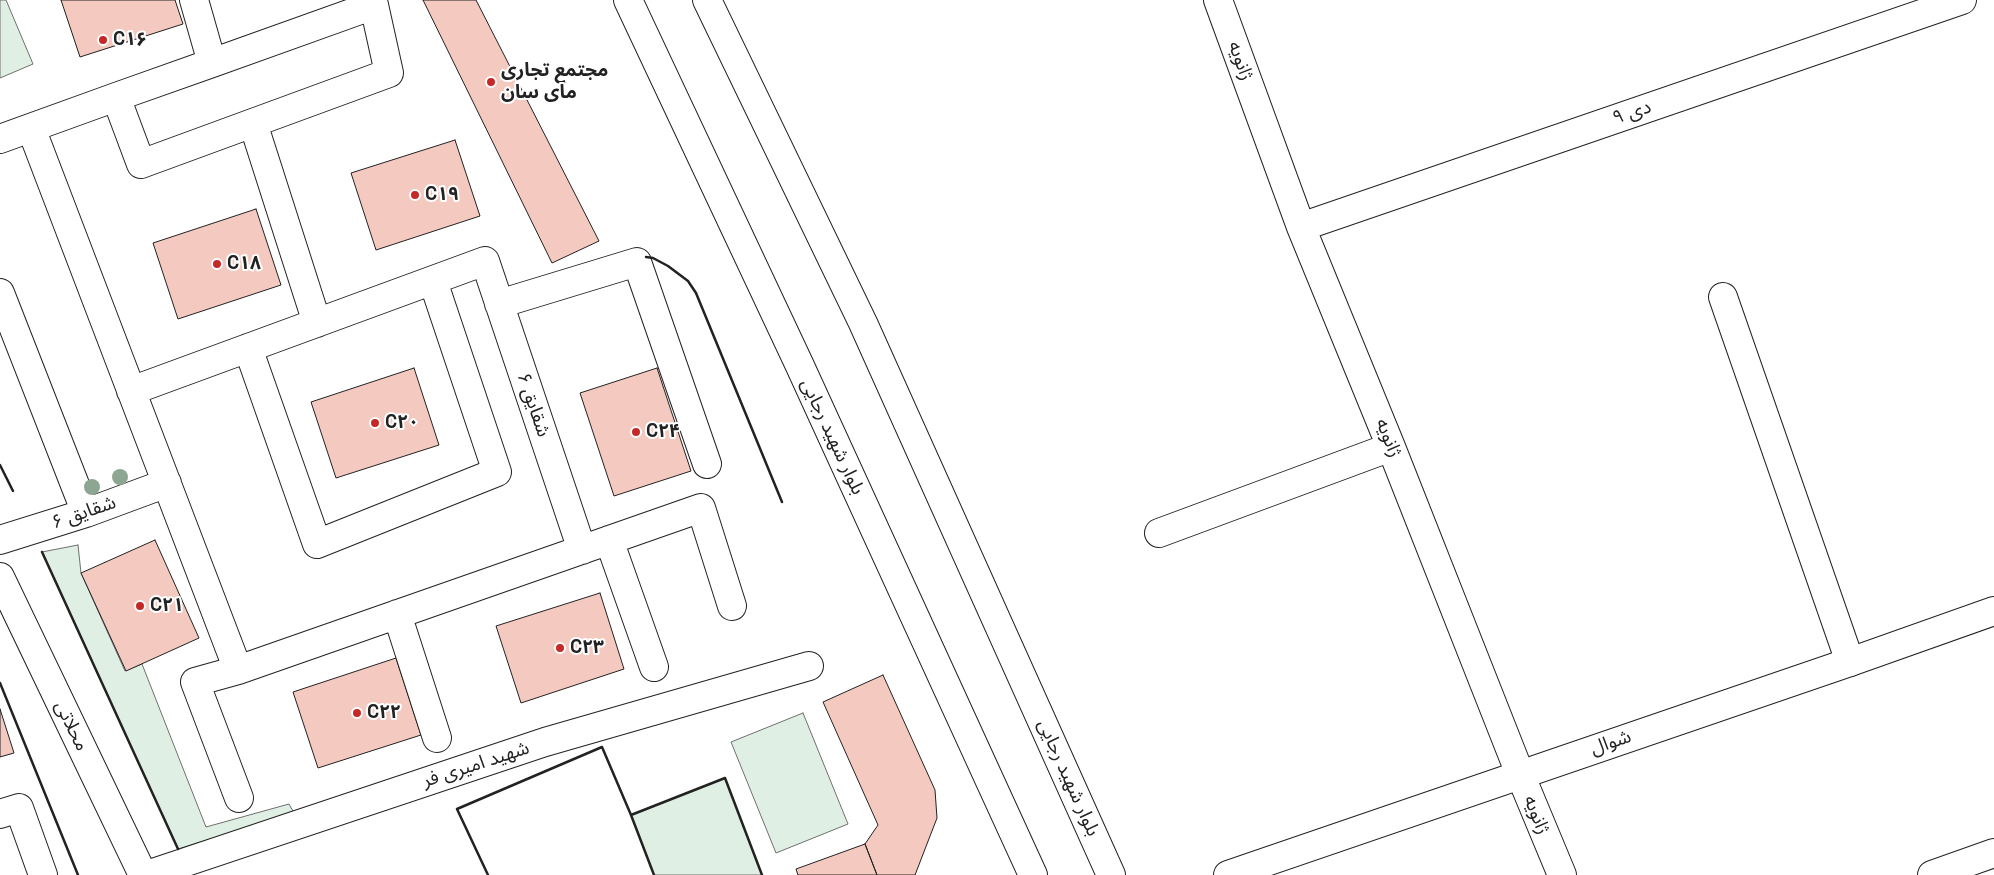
<!DOCTYPE html>
<meta charset="utf-8">
<style>
body{margin:0}
canvas{display:block;background:#fff}
</style>
<canvas width="1994" height="875"></canvas>
<script>
const ctx = document.querySelector('canvas').getContext('2d');
ctx.lineJoin = 'round';
function paint(path, color) { ctx.fillStyle = color; ctx.fill(path, 'evenodd'); }
const poly = rows => new Path2D(rows.map(r => 'M' + r).join(''));
function trace(path, color, width, dash) { ctx.strokeStyle = color; ctx.lineWidth = width; ctx.lineCap = dash ? 'butt' : 'round'; ctx.setLineDash(dash || []); ctx.stroke(path); }
function write(font, color, halo, rows, align = 'center') {
  ctx.font = font + ' "Space Grotesk","Noto Sans Arabic",sans-serif'; ctx.lineWidth = 4; ctx.setLineDash([]); ctx.textBaseline = 'middle'; ctx.strokeStyle = halo; ctx.fillStyle = color; for (const [text, x, y, turn = 0] of rows) {
    ctx.save(); ctx.translate(x, y); ctx.rotate((+turn || 0) * Math.PI / 180); ctx.textAlign = isNaN(turn) ? turn : align; if (halo) ctx.strokeText(text, 0, 0); ctx.fillText(text, 0, 0); ctx.restore();
  }
}
const green = poly([
 [0,0,6,0,33,64,0,78,0,0],
 [78,545,81,573,125,671,142,664,206,827,289,804,294,813,178,849,42,552,78,545],
 [803,713,848,824,776,853,731,742,803,713],
 [725,778,762,875,654,875,631,815,725,778]
]);
paint(green, '#e0efe3');
trace(green, '#6f6f6f', 1);
const building = poly([
 [61,0,175,0,183,24,80,57,61,0],
 [423,0,476,0,599,241,552,263,423,0],
 [455,140,480,216,376,250,351,173,455,140],
 [256,209,281,285,178,319,153,243,256,209],
 [414,368,439,445,336,478,311,402,414,368],
 [657,368,691,471,614,496,580,393,657,368],
 [155,540,199,638,126,671,81,573,155,540],
 [600,593,624,669,521,703,496,626,600,593],
 [396,658,421,735,318,768,293,692,396,658],
 [883,675,935,790,937,818,915,875,877,875,865,844,878,825,823,702,883,675],
 [0,709,14,753,0,757,0,709],
 [865,844,877,875,798,875,796,869,865,844]
]);
paint(building, '#f3c9c0');
trace(building, '#222', 1);
const street = poly([
 [194,0,212,63],
 [1218,0,1301,227,1391,447,1520,774,1562,875],
 [253,123,317,323],
 [31,128,238,670],
 [0,139,116,97,212,63,374,5,389,73,141,164,116,97],
 [1301,227,1962,0],
 [0,293,86,513],
 [1723,297,1850,662],
 [499,304,637,262,707,464],
 [248,348,317,544,497,472,433,281],
 [131,391,485,261,582,550],
 [1159,533,1391,447],
 [0,540,86,513,167,483],
 [609,540,654,667],
 [397,614,437,738],
 [239,798,195,682,238,670,701,508,732,606],
 [0,814,19,808,43,875],
 [147,875,545,742,809,666],
 [1932,875,1994,853]
]);
const secondary = poly([
 [628,0,800,366,1033,875],
 [707,0,863,323,1111,875],
 [0,577,143,875],
 [1228,875,1850,662,1994,611]
]);
trace(street, '#222', 30);
trace(secondary, '#222', 30);
trace(street, '#fff', 28);
trace(secondary, '#fff', 28);
trace(poly([
 [646,257,653,258,668,266,688,281,696,293,782,502],
 [0,465,13,491],
 [42,552,178,849],
 [0,683,78,875],
 [631,815,725,778,762,875],
 [488,875,457,809,602,747,631,815,654,875]
]), '#222', 2.5);
ctx.fillStyle = '#8da692';
for (const [x, y] of [
 [120,477],
 [92,487]
]) { ctx.beginPath(); ctx.arc(x, y, 8, 0, 2 * Math.PI); ctx.fill(); }
for (const [x, y, r, color] of [
 [103,40,5,"#c62828"],
 [491,82,5,"#c62828"],
 [415,195,5,"#c62828"],
 [217,264,5,"#c62828"],
 [375,423,5,"#c62828"],
 [636,432,5,"#c62828"],
 [140,606,5,"#c62828"],
 [560,648,5,"#c62828"],
 [357,713,5,"#c62828"]
]) { const dot = new Path2D(); dot.arc(x, y, r, 0, 2 * Math.PI); ctx.fillStyle = color; ctx.fill(dot); trace(dot, '#fff', 2); }
write('bold 19px', '#222', '#fff', [
 ["C۱۶",113,40],
 ["مجتمع تجاری",501,71],
 ["مای سان",501,93],
 ["C۱۹",425,195],
 ["C۱۸",227,264],
 ["C۲۰",385,423],
 ["C۲۴",646,432],
 ["C۲۱",150,606],
 ["C۲۳",570,648],
 ["C۲۲",367,713]
], 'left');
write('19px', '#222', '#fff', [
 ["ژانویه",1240,61,70],
 ["۹ دی",1632,113,-19],
 ["شقایق ۶",533,405,71],
 ["بلوار شهید رجایی",832,437,65],
 ["ژانویه",1388,438,68],
 ["شقایق ۶",84,513,-19],
 ["محلاتی",71,726,64],
 ["شوال",1611,743,-19],
 ["شهید امیری فر",476,765,-18],
 ["بلوار شهید رجایی",1068,778,66],
 ["ژانویه",1536,815,68]
]);
</script>
